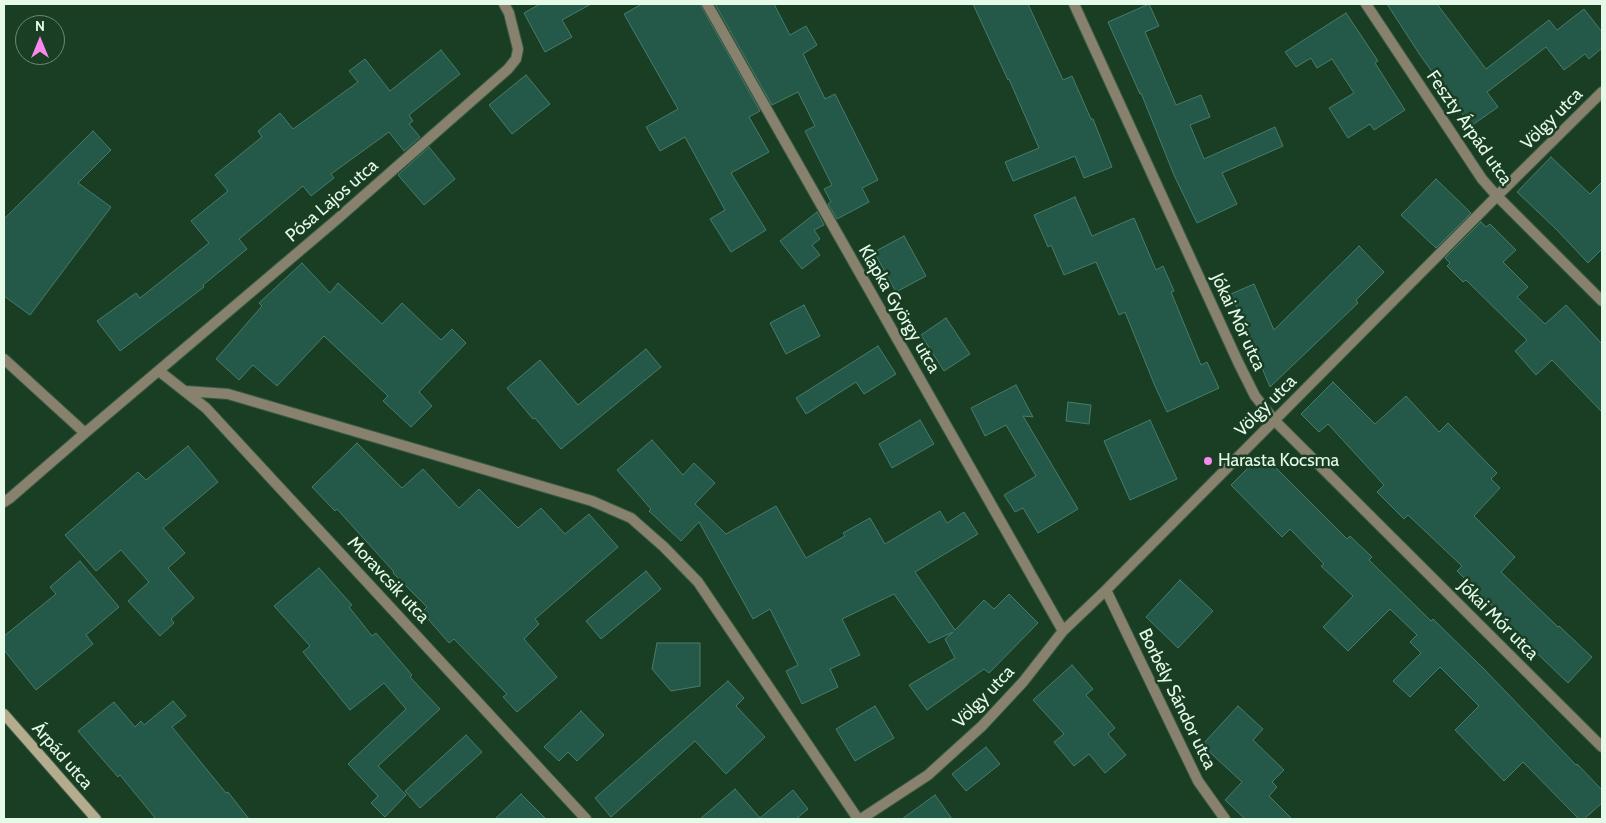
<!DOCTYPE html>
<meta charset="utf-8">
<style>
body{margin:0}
#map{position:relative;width:1606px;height:823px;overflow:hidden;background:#1a3e24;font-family:Cabin,sans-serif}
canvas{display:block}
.frame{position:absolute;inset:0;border:5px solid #e5fae9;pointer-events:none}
.north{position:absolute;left:15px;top:15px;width:50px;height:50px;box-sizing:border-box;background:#1a3e24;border:1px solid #6b8973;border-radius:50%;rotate:0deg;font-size:14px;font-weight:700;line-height:20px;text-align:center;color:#e5fae9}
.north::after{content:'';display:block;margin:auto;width:18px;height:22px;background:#f788ec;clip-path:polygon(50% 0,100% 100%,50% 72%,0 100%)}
</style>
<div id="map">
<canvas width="1606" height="823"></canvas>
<div class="frame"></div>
<div class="north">N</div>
</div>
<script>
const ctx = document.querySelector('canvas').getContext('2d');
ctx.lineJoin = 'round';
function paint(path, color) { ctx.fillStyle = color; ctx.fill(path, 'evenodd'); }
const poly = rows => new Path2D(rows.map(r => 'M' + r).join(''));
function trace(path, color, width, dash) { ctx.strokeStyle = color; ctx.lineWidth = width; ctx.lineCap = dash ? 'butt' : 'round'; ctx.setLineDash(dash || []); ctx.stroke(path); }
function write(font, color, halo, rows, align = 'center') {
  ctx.font = font + ' Cabin,sans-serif'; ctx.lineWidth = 5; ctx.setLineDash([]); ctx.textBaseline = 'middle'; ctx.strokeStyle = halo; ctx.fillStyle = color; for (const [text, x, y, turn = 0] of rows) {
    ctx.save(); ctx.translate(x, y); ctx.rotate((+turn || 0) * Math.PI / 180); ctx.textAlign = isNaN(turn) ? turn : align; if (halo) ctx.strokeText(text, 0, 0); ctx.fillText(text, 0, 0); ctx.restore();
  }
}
const building = poly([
 [540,4,591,4,562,20,572,37,545,52,524,13,540,4],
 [642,4,700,4,760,111,749,117,769,152,731,173,766,230,731,252,710,219,725,210,685,137,660,151,646,127,678,109,624,14,642,4],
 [715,4,774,4,790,35,806,26,817,45,803,54,825,99,835,94,878,180,862,188,869,202,837,219,828,204,831,202,824,189,832,185,805,131,815,126,798,92,772,105,715,4],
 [973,4,1028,4,1063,80,1072,76,1091,119,1093,119,1112,167,1084,178,1075,156,1013,181,1005,162,1039,148,1009,79,1008,80,973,4],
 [1149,4,1159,26,1145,32,1176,105,1201,95,1210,117,1190,125,1204,159,1275,127,1283,146,1222,173,1237,204,1197,223,1174,175,1141,93,1140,94,1108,22,1149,4],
 [1387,4,1437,4,1486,69,1549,20,1557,30,1584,9,1602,32,1602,48,1589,59,1585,54,1564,70,1546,47,1487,92,1498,107,1471,126,1420,55,1387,4],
 [1346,13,1378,61,1375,63,1405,110,1374,130,1370,124,1348,138,1329,108,1354,93,1332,59,1317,68,1311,58,1296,67,1285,52,1346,13],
 [441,50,460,74,409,115,413,121,409,124,420,137,404,151,389,132,331,174,334,178,311,196,303,186,239,239,247,249,203,285,204,287,120,351,97,321,136,293,140,298,209,243,191,221,228,191,215,175,262,137,258,131,280,113,293,129,358,82,349,71,365,59,390,91,441,50],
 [526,75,550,104,512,134,489,105,526,75],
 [93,131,111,150,78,183,111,207,30,315,4,296,4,219,93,131],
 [429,147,455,179,424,205,398,175,429,147],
 [1551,157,1590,194,1602,182,1602,249,1588,263,1556,229,1517,192,1551,157],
 [1436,179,1471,213,1436,248,1401,215,1436,179],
 [1075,197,1092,236,1134,218,1156,270,1163,266,1174,291,1171,292,1201,365,1207,362,1219,388,1167,412,1155,386,1125,312,1119,315,1096,262,1064,275,1051,245,1048,247,1034,215,1075,197],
 [817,212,824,225,814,230,820,239,812,245,820,255,802,269,780,241,817,212],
 [1481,222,1486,227,1490,224,1516,250,1503,262,1528,287,1517,297,1545,324,1566,305,1602,344,1602,412,1552,360,1536,375,1515,351,1527,340,1466,280,1463,282,1447,266,1450,263,1445,258,1481,222],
 [904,236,926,276,896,292,874,252,904,236],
 [1359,246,1384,272,1356,300,1358,303,1270,387,1231,294,1254,284,1274,330,1359,246],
 [302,263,330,293,338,283,382,324,402,303,441,340,452,329,466,343,419,392,432,406,411,427,383,401,388,396,324,336,277,386,253,365,239,380,216,359,262,306,259,303,302,263],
 [804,305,820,336,786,354,770,323,804,305],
 [946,318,970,354,944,371,921,335,946,318],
 [878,346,896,374,864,394,856,382,806,414,796,398,878,346],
 [646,349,661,367,561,449,535,418,533,419,507,388,540,360,578,405,646,349],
 [1333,382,1375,424,1406,396,1439,432,1448,423,1497,473,1491,479,1500,488,1474,516,1515,557,1501,572,1558,627,1559,626,1592,657,1568,683,1497,615,1499,613,1457,571,1462,566,1408,515,1404,519,1377,492,1384,485,1328,424,1319,432,1301,414,1333,382],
 [1016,385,1033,417,1023,416,1078,509,1038,533,1023,508,1015,512,1004,495,1036,476,1006,425,985,436,971,408,1016,385],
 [1068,402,1091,405,1089,424,1066,421,1068,402],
 [920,420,934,444,892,468,879,444,920,420],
 [1150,420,1177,479,1130,500,1104,441,1150,420],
 [652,440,683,475,694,463,715,483,695,504,726,534,776,506,806,558,845,536,843,533,870,518,885,544,940,511,947,523,964,512,978,534,915,572,955,630,984,600,994,609,1009,594,1038,623,989,673,984,669,927,710,909,685,955,658,945,639,953,632,929,643,894,594,842,619,860,655,830,669,838,687,802,704,786,671,798,665,770,609,753,619,699,522,681,541,649,511,651,509,617,470,652,440],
 [357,443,402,488,423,469,459,508,479,489,518,528,541,508,565,534,589,514,618,547,535,619,539,624,524,639,557,677,517,712,503,697,507,694,454,639,449,643,422,612,427,607,393,573,394,572,337,509,335,511,312,487,357,443],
 [188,446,218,482,163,528,185,553,168,568,194,598,171,619,174,623,160,636,128,601,149,582,121,550,96,571,65,535,138,472,146,480,188,446],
 [1262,454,1347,539,1350,536,1372,557,1369,560,1431,621,1433,619,1483,668,1576,765,1577,764,1602,790,1602,803,1584,819,1579,819,1523,762,1504,781,1455,730,1479,706,1440,667,1410,697,1393,681,1421,653,1410,642,1417,635,1390,609,1348,651,1323,627,1353,596,1321,566,1324,564,1290,529,1282,537,1231,485,1262,454],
 [80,561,119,607,86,635,93,644,36,690,4,650,4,636,56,594,50,587,80,561],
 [319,568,352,605,349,607,372,636,376,633,412,675,410,677,440,709,378,766,406,795,385,817,371,803,378,796,348,764,406,709,384,683,350,710,303,652,310,646,274,606,319,568],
 [646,571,661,589,601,639,586,621,646,571],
 [1180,580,1213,611,1178,648,1146,617,1180,580],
 [657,643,700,643,700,686,671,691,652,669,657,643],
 [1072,665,1093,689,1086,695,1115,728,1108,734,1126,755,1105,773,1089,754,1074,766,1054,742,1064,734,1033,700,1072,665],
 [728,681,744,698,736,706,765,737,726,774,695,741,611,817,595,798,728,681],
 [173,701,186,716,172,727,226,793,228,792,249,819,156,819,120,775,118,777,78,731,114,702,135,727,141,721,144,725,173,701],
 [875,706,894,738,855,761,836,729,875,706],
 [1238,706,1263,729,1253,740,1284,770,1272,782,1277,787,1269,796,1292,819,1245,819,1225,800,1242,782,1202,745,1238,706],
 [581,711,604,735,577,761,568,752,559,761,544,747,581,711],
 [466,735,482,752,420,808,405,791,466,735],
 [986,747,1000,764,966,791,952,774,986,747],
 [735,789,760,818,793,790,808,809,796,819,700,819,735,789],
 [521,794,546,819,495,819,521,794],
 [935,795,952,819,902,819,935,795]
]);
paint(building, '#245949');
trace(building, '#487c6b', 1);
const street = poly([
 [707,4,1063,631],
 [1074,4,1238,362,1255,396,1275,421,1602,747],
 [1366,4,1482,179,1497,196,1602,301],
 [4,359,85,433],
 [159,371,206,408,586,819],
 [186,391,228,394,592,501,631,518,664,547,698,582,858,819],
 [4,502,10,498,85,433,335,221,508,69,516,59,518,49,509,13,504,4],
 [1106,590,1198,781,1225,819],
 [861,819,928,775,982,726,1023,682,1063,631,1106,590,1497,196,1602,92]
]);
const secondary = poly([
 [4,714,96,819]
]);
trace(street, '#3a5c44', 12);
trace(secondary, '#3a5c44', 12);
trace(street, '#87816e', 10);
trace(secondary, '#b5ab8d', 10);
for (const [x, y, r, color] of [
 [1208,461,5,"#f788ec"]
]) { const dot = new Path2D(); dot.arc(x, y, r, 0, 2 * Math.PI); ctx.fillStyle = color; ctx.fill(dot); trace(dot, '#1a3e24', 2); }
write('18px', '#e5fae9', '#1a3e24', [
 ["Völgy utca",1552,119,-45],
 ["Feszty Árpád utca",1469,128,55],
 ["Pósa Lajos utca",332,201,-41],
 ["Klapka György utca",899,309,60],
 ["Jókai Mór utca",1238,322,65],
 ["Völgy utca",1266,406,-45],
 ["Moravcsik utca",388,580,47],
 ["Jókai Mór utca",1498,620,45],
 ["Völgy utca",984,697,-46],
 ["Borbély Sándor utca",1177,699,64],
 ["Árpád utca",62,756,49]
]);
write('18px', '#e5fae9', '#1a3e24', [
 ["Harasta Kocsma",1218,461]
], 'left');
</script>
